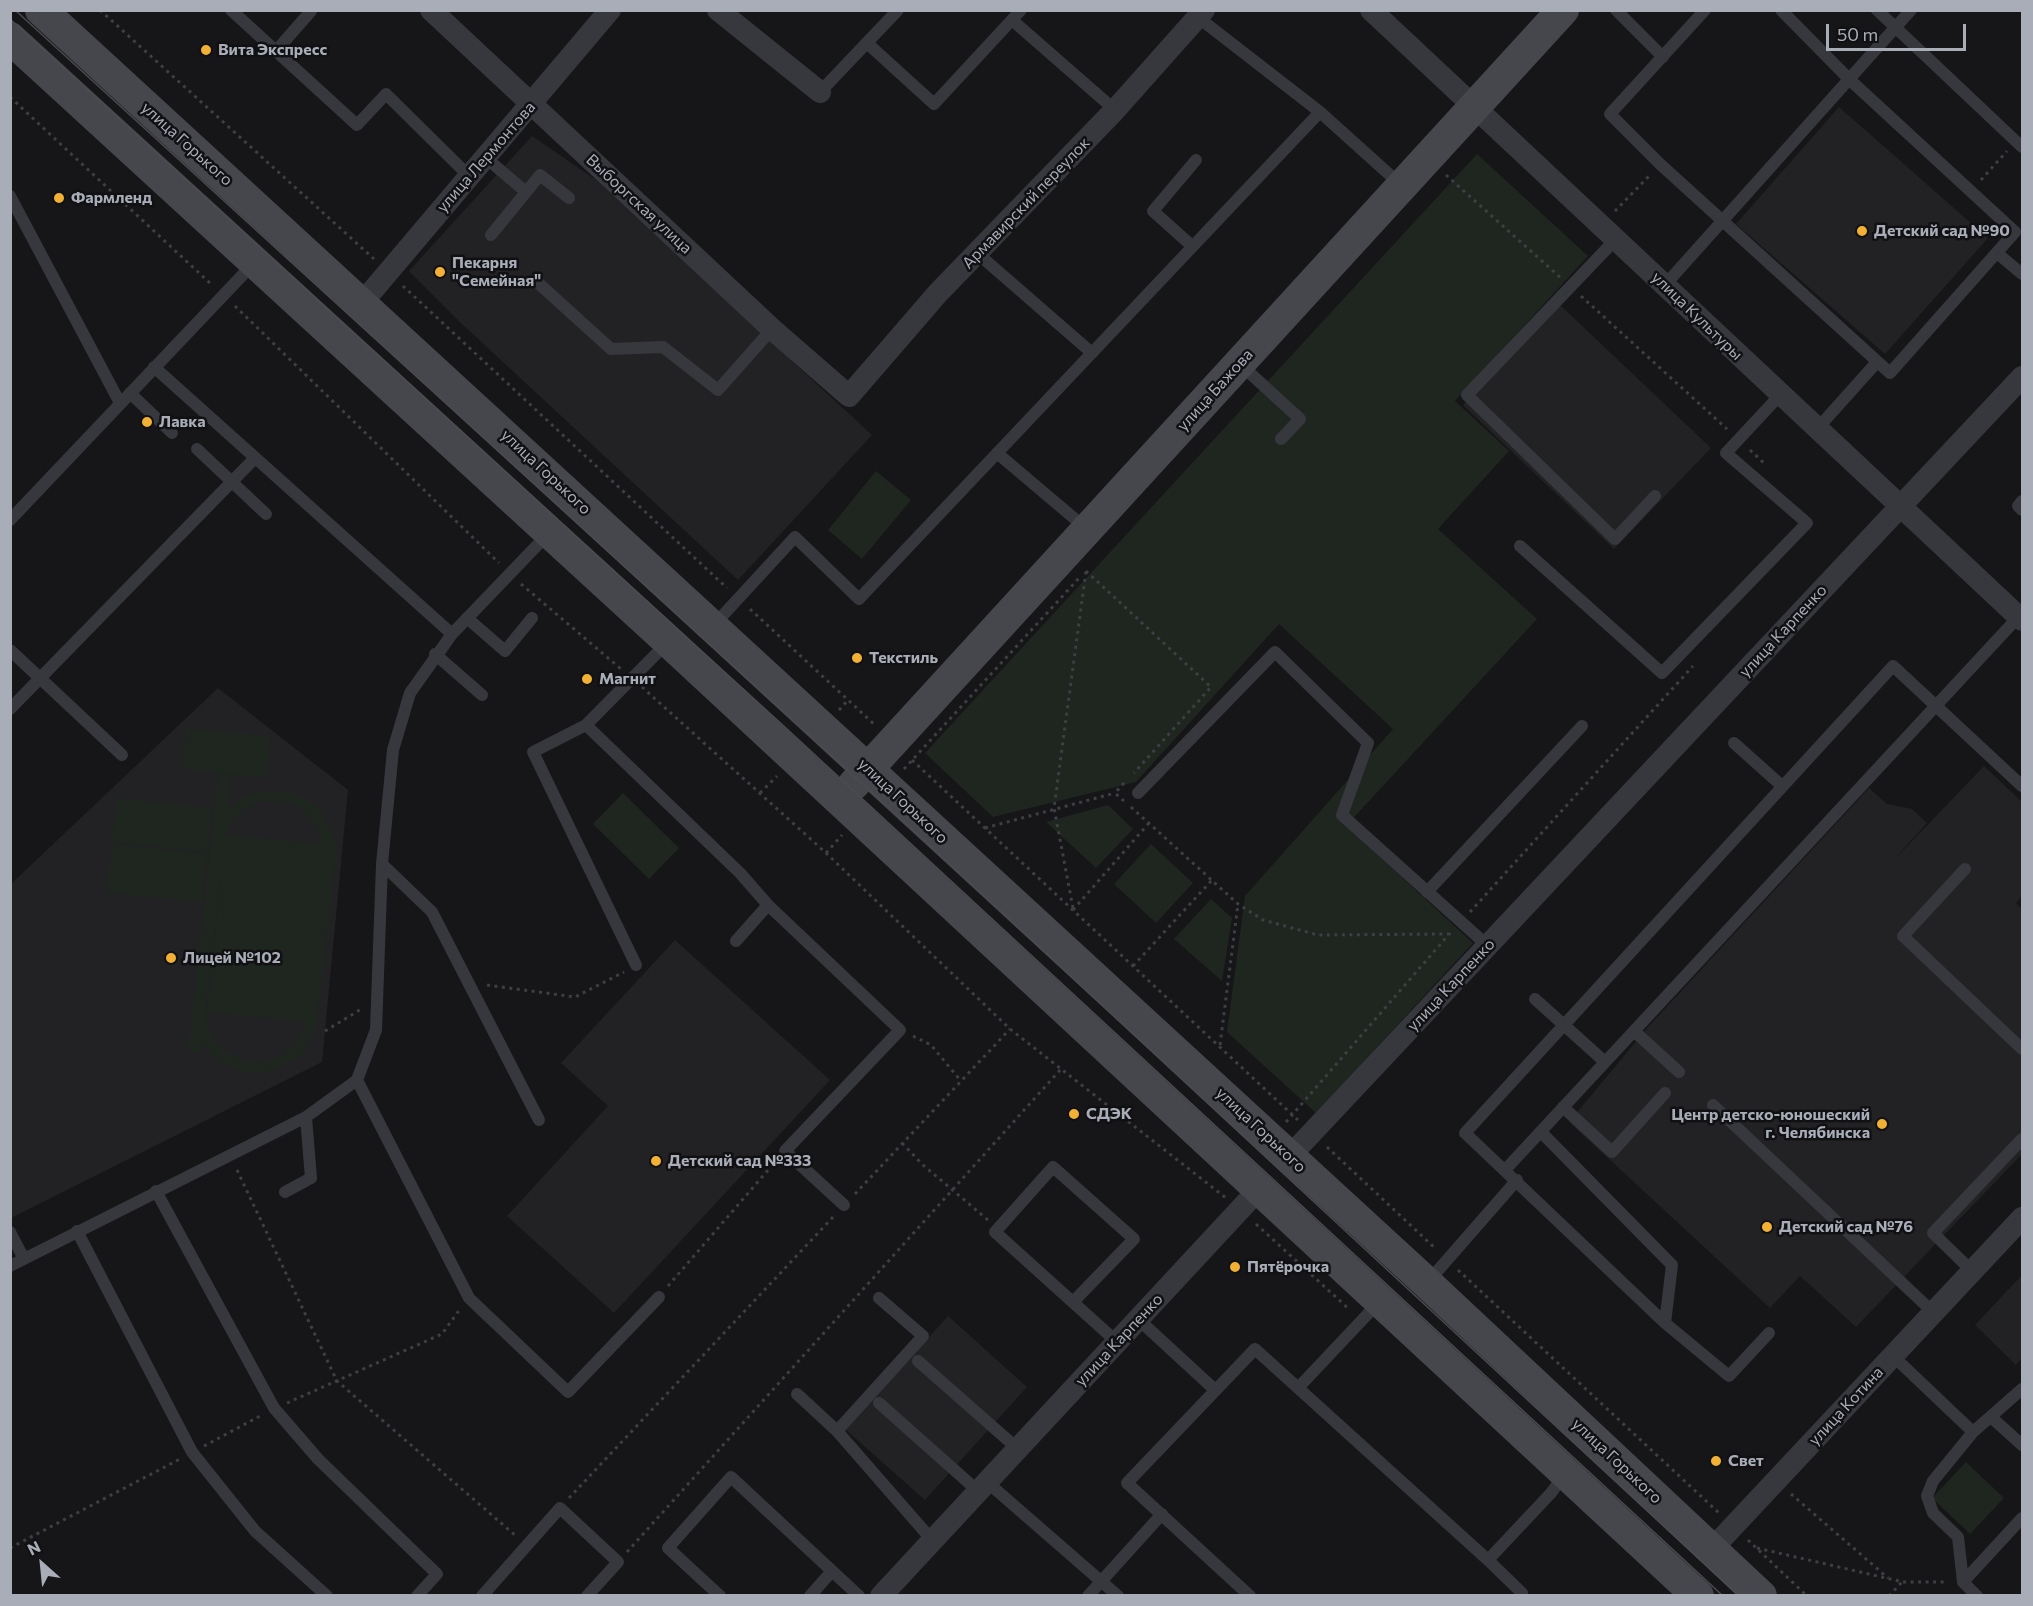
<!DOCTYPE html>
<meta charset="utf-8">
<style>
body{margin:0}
#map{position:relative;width:2033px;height:1606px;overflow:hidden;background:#161618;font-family:Commissioner,sans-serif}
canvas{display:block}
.frame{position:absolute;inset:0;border:12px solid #a8adb8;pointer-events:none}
.north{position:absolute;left:12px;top:1534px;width:60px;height:60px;-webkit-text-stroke:4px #111113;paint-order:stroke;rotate:333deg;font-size:16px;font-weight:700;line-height:24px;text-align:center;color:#a8adb8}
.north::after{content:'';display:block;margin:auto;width:21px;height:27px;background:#a8adb8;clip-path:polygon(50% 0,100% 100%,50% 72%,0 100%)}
.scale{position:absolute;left:1826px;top:24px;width:140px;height:27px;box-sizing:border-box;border:3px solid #a8adb8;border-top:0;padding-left:8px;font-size:18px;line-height:21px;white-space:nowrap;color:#a8adb8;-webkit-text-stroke:4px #111113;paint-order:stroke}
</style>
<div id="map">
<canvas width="2033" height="1606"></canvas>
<div class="frame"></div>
<div class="north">N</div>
<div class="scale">50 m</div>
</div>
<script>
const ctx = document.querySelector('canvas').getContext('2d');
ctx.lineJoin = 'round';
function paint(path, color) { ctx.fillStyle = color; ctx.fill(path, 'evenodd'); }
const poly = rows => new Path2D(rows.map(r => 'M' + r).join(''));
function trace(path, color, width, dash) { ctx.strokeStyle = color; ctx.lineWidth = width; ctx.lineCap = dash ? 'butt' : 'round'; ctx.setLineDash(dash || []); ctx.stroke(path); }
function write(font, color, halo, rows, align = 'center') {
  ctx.font = font + ' Commissioner,sans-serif'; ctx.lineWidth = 5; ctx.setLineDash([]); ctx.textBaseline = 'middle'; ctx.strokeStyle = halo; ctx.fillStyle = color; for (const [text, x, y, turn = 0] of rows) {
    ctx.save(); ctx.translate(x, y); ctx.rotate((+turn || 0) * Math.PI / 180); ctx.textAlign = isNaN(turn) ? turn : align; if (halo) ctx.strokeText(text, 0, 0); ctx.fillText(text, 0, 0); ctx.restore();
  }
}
paint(poly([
 [1839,107,1988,238,1885,354,1736,224],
 [532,136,596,180,872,435,738,580,462,324,409,271],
 [1559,304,1711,448,1614,549,1463,405],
 [218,688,348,790,322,1062,11,1218,11,884],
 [1984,766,2022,802,2022,896,2016,903,2022,909,2022,1154,1856,1327,1800,1276,1770,1308,1569,1122,1648,1027,1869,788,1887,804,1912,809,1927,823,1890,864],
 [675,940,830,1080,614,1313,507,1216,608,1106,561,1063],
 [2022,1275,2022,1358,2016,1365,1975,1325],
 [948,1316,1027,1387,925,1500,846,1430]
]), '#222225');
paint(poly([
 [1477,154,1588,256,1455,401,1509,451,1438,529,1537,619,1346,826,1473,943,1316,1113,1227,1032,1245,896,1393,729,1279,624,1136,782,993,817,925,753],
 [876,471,911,500,862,559,828,530],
 [186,728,271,736,267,778,182,769],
 [218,773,230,775,227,810,238,800,257,791,289,791,308,799,323,813,335,841,335,861,316,1029,300,1055,284,1066,265,1072,245,1072,226,1065,210,1052,202,1041,200,1053,188,1051],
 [277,801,294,805,308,815,318,828,322,844,226,834,232,821,245,809,260,802],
 [225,838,207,1012,305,1022,300,1036,290,1049,277,1058,261,1062,245,1061,224,1051,213,1039,207,1023,206,1006],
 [623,793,679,848,649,879,593,824],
 [117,798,212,808,207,852,112,842],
 [1108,805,1133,829,1096,868,1046,822],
 [112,844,207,854,202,902,107,893],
 [1151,844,1193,883,1156,923,1114,884],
 [1211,899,1232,918,1222,981,1174,939],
 [1966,1462,2004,1498,1970,1534,1932,1498]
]), '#1e261f');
trace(poly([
 [100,10,374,259],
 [10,97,212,285],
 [1446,175,1561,278],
 [1981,180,2007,151],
 [1615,211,1650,175],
 [403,286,727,588],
 [1581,296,1727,429],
 [235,306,499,563],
 [1750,450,1765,464],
 [1086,571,1211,687,1134,773],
 [521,584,621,669],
 [750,609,875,725],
 [642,687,826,853,1010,1029,1226,1198],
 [839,710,848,700],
 [912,760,1298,1120],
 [904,769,1080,577],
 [760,793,777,776],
 [1124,801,1115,793,1125,782],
 [1131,807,1238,904,1263,920,1318,935,1448,934],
 [985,828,1115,793],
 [826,853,842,835],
 [1073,908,1054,808,1086,571],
 [1073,910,1149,823],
 [1470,912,1693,666],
 [1133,966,1212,880],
 [487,985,575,997,624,972],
 [325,1031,363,1008],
 [913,1036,931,1045,961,1081],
 [1220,1045,1238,904],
 [1286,1122,1451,932],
 [902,1143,923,1165,988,1220],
 [1327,1147,1436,1249],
 [237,1170,337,1381,516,1536],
 [855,1194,1010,1029],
 [1256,1224,1350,1310],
 [1458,1270,1719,1513],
 [668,1286,775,1162],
 [287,1403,442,1334,460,1309],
 [204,1446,262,1415],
 [1791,1494,1888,1578],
 [569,1498,834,1216],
 [1748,1540,1807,1596],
 [10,1548,180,1459],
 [1757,1548,1903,1582,1948,1582],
 [627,1552,1061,1069],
 [1889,1596,1902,1582]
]), '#3d3f44', 3, [3, 4.5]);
trace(poly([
 [231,10,357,125,386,94,470,177],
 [1616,10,1663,57],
 [1705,10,1610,114,1660,164,1890,373,2015,232,1850,80,1781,10],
 [1877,10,2022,147],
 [1195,15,1320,112,1401,185],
 [1012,20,1115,110],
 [867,43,934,104,1021,10],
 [276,51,311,11],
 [820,92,898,10],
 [486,158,526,192],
 [10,196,120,403],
 [491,235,540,175,569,198],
 [1616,239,1467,395,1615,539,1655,496],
 [1192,246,1153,211,1196,160],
 [977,253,1092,353],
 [1997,253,2022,274],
 [537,282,611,349,663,347,718,390,772,329],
 [1665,285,1911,10],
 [1240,364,1300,419,1281,439],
 [154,367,452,634],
 [130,393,172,433],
 [1817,429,1877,362],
 [197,449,266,514],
 [997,453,1088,530],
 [2022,501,2018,506,2022,510],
 [10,520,254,263],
 [1520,546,1662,673,1807,523,1726,453,1780,395],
 [467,618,505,651,532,618],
 [713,626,795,537,859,599,1320,112],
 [10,650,122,755],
 [435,654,482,695],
 [10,709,254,459],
 [586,725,740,873,768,905,900,1030,785,1151,844,1205],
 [1734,743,1782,786],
 [1138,793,1275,652,1368,743,1342,815,1488,946],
 [382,864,432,912,539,1120],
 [1965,869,1903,936,2022,1049],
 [1427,892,1582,726],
 [736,941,768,905],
 [636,965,533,752,586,725,668,642],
 [1535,999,1605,1062],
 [1634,1031,1679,1072],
 [357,1080,469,1298,568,1392,659,1297],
 [1713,1105,1934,1313],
 [1563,1107,1612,1152,1665,1093],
 [1541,1132,1672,1265,1665,1323],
 [1505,1170,2022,613],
 [156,1191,274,1408,318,1459,437,1574,417,1596],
 [285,1192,311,1178,306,1117],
 [77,1231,192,1452,255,1531,327,1596],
 [10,1232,24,1259],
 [10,1266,306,1117,357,1080,376,1030,382,864,393,750,410,693,452,634,549,533],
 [1972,1271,1933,1233,2022,1139],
 [1427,1283,1517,1180],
 [1073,1302,1134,1239,1053,1167,995,1232,1117,1342],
 [1138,1319,1214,1389],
 [1769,1333,1729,1376,1665,1323,1465,1133,1893,666,2022,786],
 [1893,1356,1973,1432,1933,1481,1927,1496,1933,1513,1958,1537,1963,1582,1977,1596],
 [918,1361,1018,1449],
 [1298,1388,1380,1301],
 [797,1394,837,1431,932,1540],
 [879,1403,978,1491],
 [1991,1417,2022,1445],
 [837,1431,923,1336,879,1298],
 [1973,1432,2022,1389],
 [987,1482,1118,1596],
 [1488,1560,1551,1493,1565,1474],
 [1963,1582,2022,1518],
 [482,1596,560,1508,618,1562,587,1596],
 [720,1596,668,1548,731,1477,859,1596],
 [810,1596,832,1571],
 [1088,1596,1162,1514],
 [1250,1596,1127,1483,1255,1349,1488,1560,1522,1593,1520,1596]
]), '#37383d', 12);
trace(poly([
 [431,10,772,329,849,396,938,293,1115,110,1204,10],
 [718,10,820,92],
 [1371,10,2022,620],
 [362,303,610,10],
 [1289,1157,2022,377],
 [1711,1550,2022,1218],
 [881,1596,1260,1188]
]), '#37383d', 22);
trace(poly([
 [41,10,1427,1283,1761,1596],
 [10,38,669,642,1698,1596],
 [854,784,1563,10]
]), '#45474d', 32);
trace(poly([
 [15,10,912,829,1739,1596],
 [10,19,787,729,1723,1596]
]), '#4a4c52', 1.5);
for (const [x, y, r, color] of [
 [206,50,6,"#f2b134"],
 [59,198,6,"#f2b134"],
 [1862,231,6,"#f2b134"],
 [440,272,6,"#f2b134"],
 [147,422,6,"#f2b134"],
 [857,658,6,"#f2b134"],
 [587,679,6,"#f2b134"],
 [171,958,6,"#f2b134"],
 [1074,1114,6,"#f2b134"],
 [1882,1124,6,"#f2b134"],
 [656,1161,6,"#f2b134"],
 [1767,1227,6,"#f2b134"],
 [1235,1267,6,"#f2b134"],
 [1716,1461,6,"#f2b134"]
]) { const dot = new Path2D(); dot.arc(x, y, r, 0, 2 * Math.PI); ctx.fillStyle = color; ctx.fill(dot); trace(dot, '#111113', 2); }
write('bold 16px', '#a8adb8', '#111113', [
 ["Вита Экспресс",218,50],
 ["Фармленд",71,198],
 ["Детский сад №90",1874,231],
 ["Пекарня",452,263],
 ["\"Семейная\"",452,281],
 ["Лавка",159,422],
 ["Текстиль",869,658],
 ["Магнит",599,679],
 ["Лицей №102",183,958],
 ["СДЭК",1086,1114],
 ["Центр детско-юношеский",1870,1115,"right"],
 ["г. Челябинска",1870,1133,"right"],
 ["Детский сад №333",668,1161],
 ["Детский сад №76",1779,1227],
 ["Пятёрочка",1247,1267],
 ["Свет",1728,1461]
], 'left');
write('16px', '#a8adb8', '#111113', [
 ["улица Горького",187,144,42],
 ["улица Лермонтова",486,157,-49],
 ["Армавирский переулок",1026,203,-46],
 ["Выборгская улица",639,204,43],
 ["улица Культуры",1697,316,44],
 ["улица Бажова",1215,390,-48],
 ["улица Горького",546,472,43],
 ["улица Карпенко",1783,631,-47],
 ["улица Горького",903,801,43],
 ["улица Карпенко",1451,985,-47],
 ["улица Горького",1261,1130,43],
 ["улица Карпенко",1119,1340,-47],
 ["улица Котина",1846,1406,-47],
 ["улица Горького",1617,1461,43]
]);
</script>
